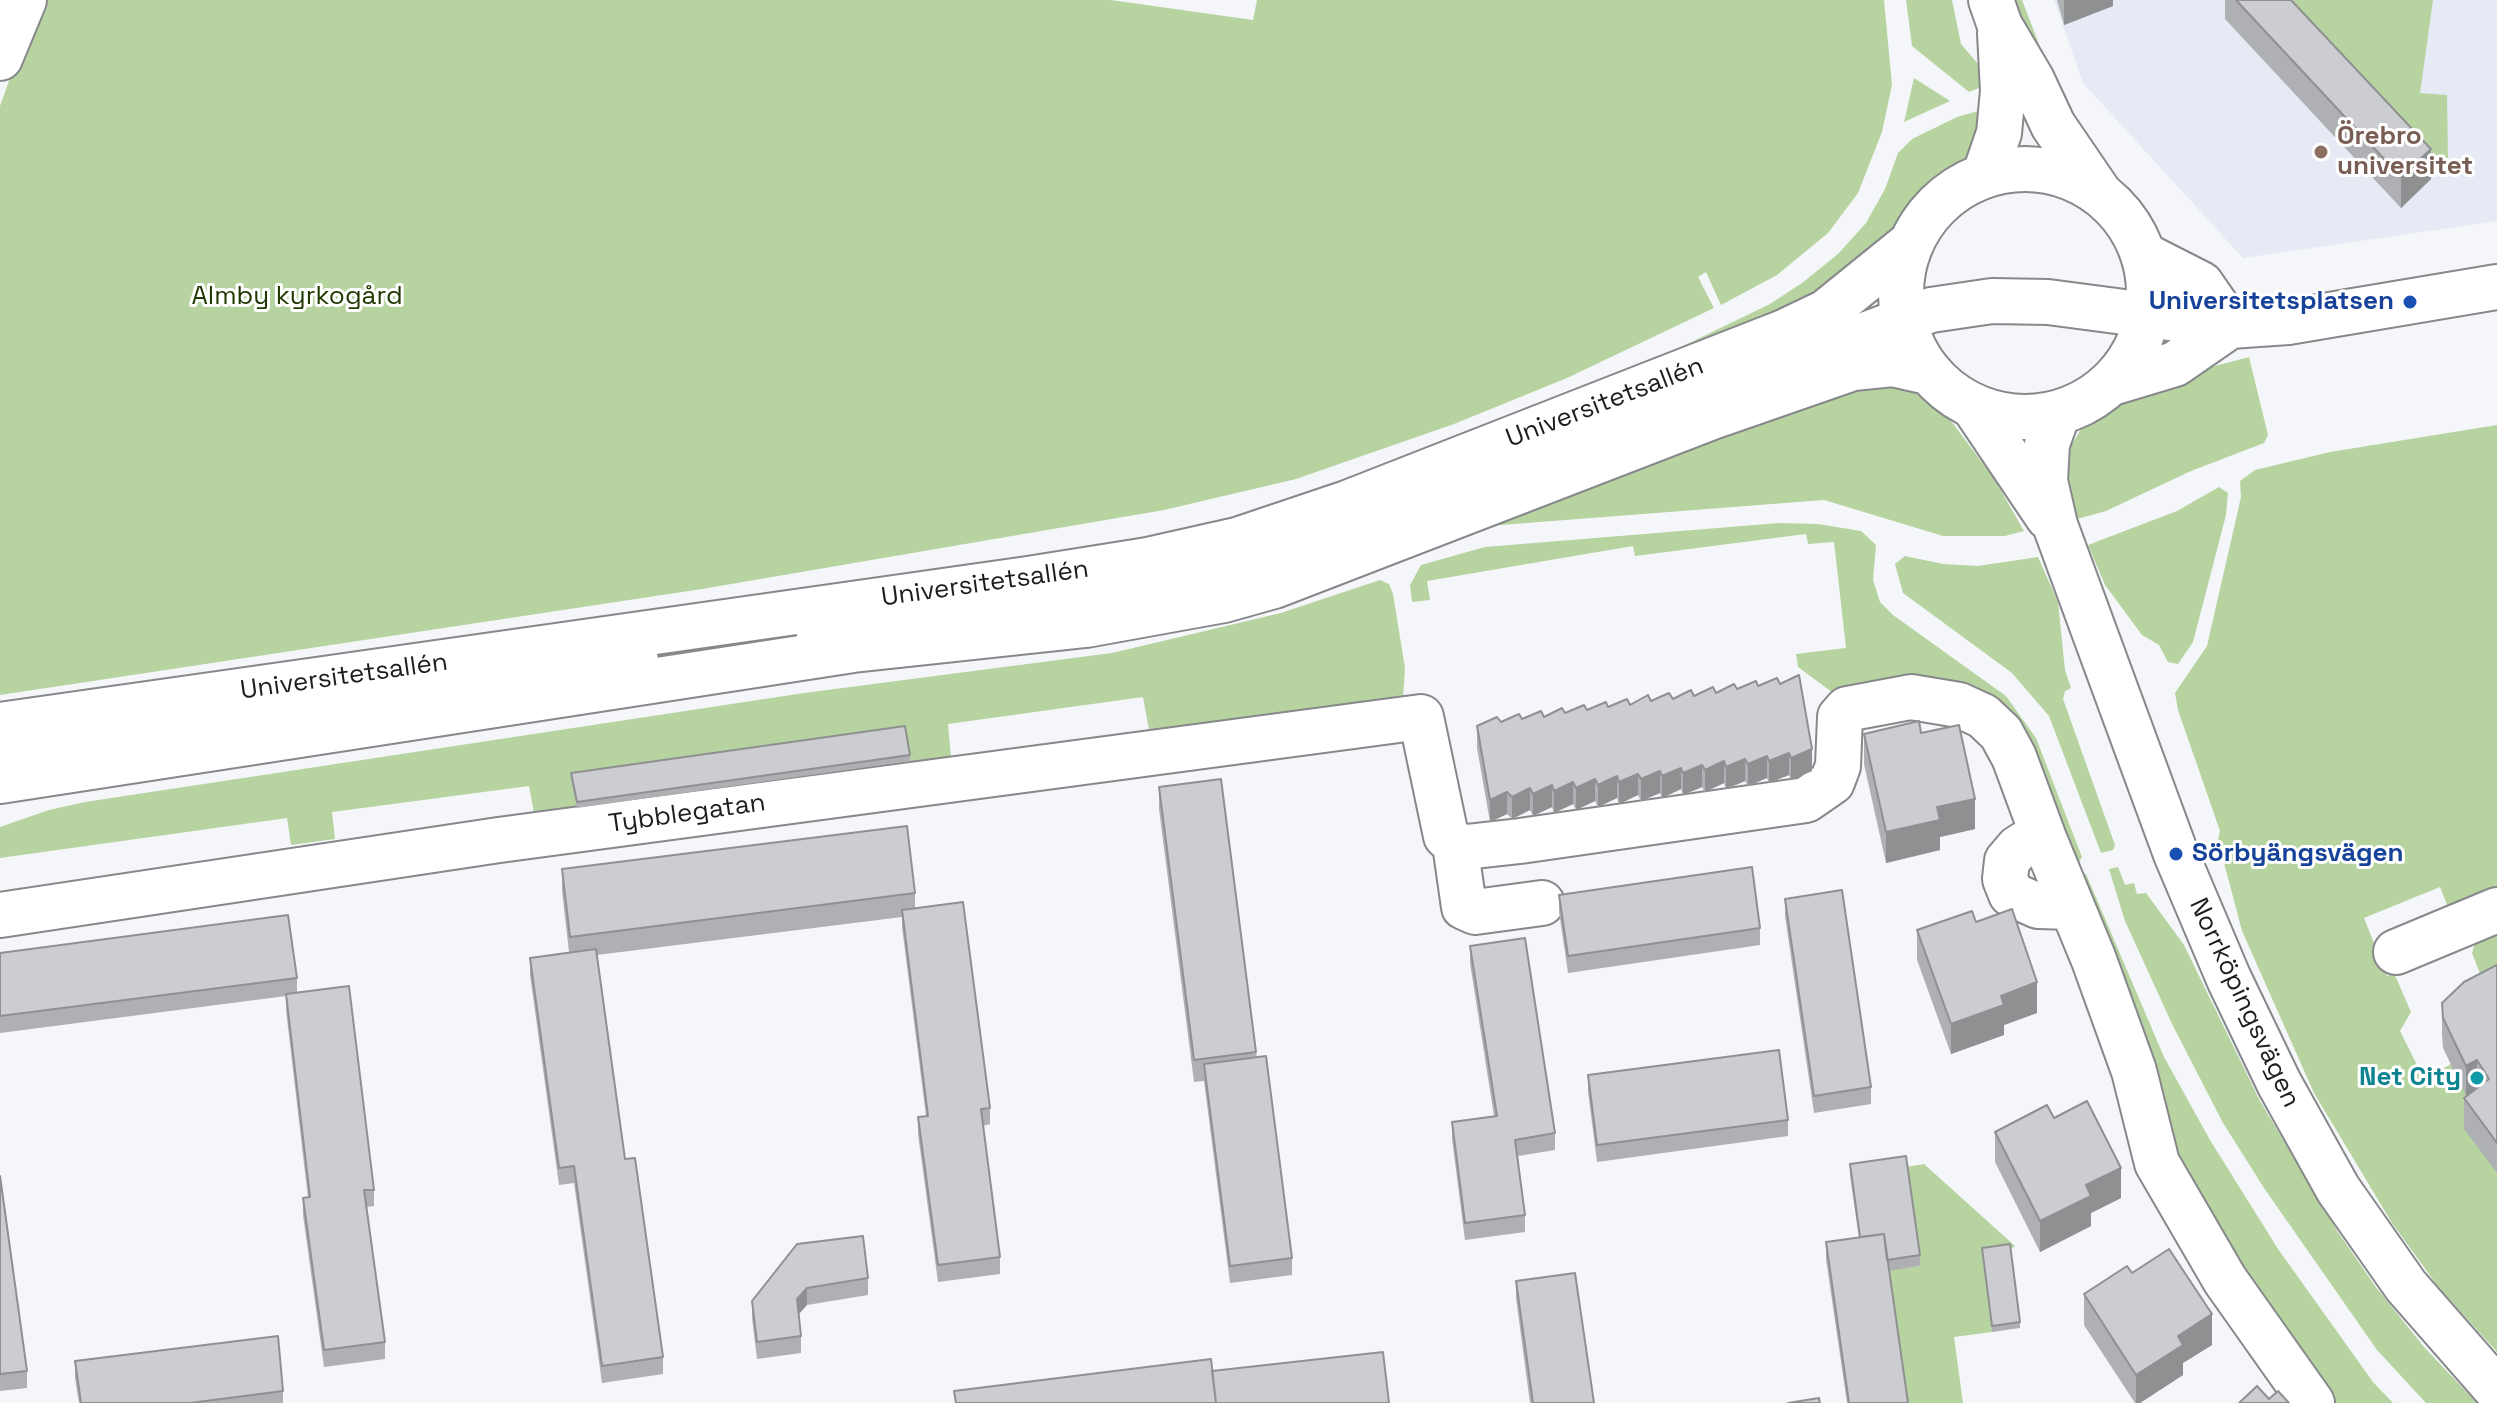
<!DOCTYPE html>
<meta charset="utf-8">
<style>
body{margin:0}
canvas{display:block;background:#f4f6f9}
</style>
<canvas width="2497" height="1403"></canvas>
<script>
const ctx = document.querySelector('canvas').getContext('2d');
ctx.lineJoin = 'round';
function paint(path, color) { ctx.fillStyle = color; ctx.fill(path, 'evenodd'); }
const poly = rows => new Path2D(rows.map(r => 'M' + r).join(''));
function trace(path, color, width, dash) { ctx.strokeStyle = color; ctx.lineWidth = width; ctx.lineCap = dash ? 'butt' : 'round'; ctx.setLineDash(dash || []); ctx.stroke(path); }
function write(font, color, halo, rows, align = 'center') {
  ctx.font = font + ' "Space Grotesk",sans-serif'; ctx.lineWidth = 6; ctx.setLineDash([]); ctx.textBaseline = 'middle'; ctx.strokeStyle = halo; ctx.fillStyle = color; for (const [text, x, y, turn = 0] of rows) {
    ctx.save(); ctx.translate(x, y); ctx.rotate((+turn || 0) * Math.PI / 180); ctx.textAlign = isNaN(turn) ? turn : align; if (halo) ctx.strokeText(text, 0, 0); ctx.fillText(text, 0, 0); ctx.restore();
  }
}
paint(poly([
 [2054,0,2497,0,2497,221,2243,258,2083,83]
]), '#e5eaf4');
paint(poly([
 [38,0,1111,0,1253,20,1257,0,1884,0,1892,85,1882,132,1858,193,1828,233,1777,275,1721,305,1706,272,1698,277,1714,308,1567,378,1454,424,1296,479,1164,510,702,589,0,695,0,106],
 [1906,0,1952,0,1961,44,1979,65,1985,75,1984,86,1969,92,1912,46],
 [2012,0,2022,0,2044,57,2042,61],
 [2292,0,2433,0,2420,93,2447,95,2448,162,2441,171],
 [1914,78,1950,101,1904,122],
 [1985,109,1968,157,1886,237,1785,318,1303,515,893,583,1217,523,1287,505,1615,379,1770,304,1802,283,1838,254,1866,223,1885,189,1898,153,1912,139,1957,117],
 [2249,357,2268,435,2264,443,2191,471,2106,511,2077,519,2062,472,2067,452,2091,413,2113,400,2192,372],
 [1923,383,1995,480,2024,531,2005,536,1943,536,1824,500,1475,527,1826,392],
 [2497,425,2497,899,2452,917,2440,887,2364,918,2387,976,2394,973,2411,1012,2400,1031,2424,1079,2451,1064,2466,1095,2477,1091,2497,1173,2497,1352,2439,1288,2392,1223,2314,1093,2242,931,2218,840,2220,831,2178,710,2175,693,2207,646,2241,497,2240,481,2255,470,2330,452],
 [2219,487,2228,493,2226,515,2193,642,2178,664,2168,662,2159,645,2142,635,2105,585,2088,545,2177,511],
 [1779,523,1818,524,1861,531,1876,545,1873,580,1880,602,1893,615,2006,696,2036,738,2082,857,2079,862,2068,865,2019,738,1836,695,1798,667,1796,654,1846,648,1834,542,1808,544,1806,534,1635,556,1633,546,1427,581,1430,600,1412,602,1410,585,1421,565,1485,547],
 [1905,556,1943,564,1978,566,2038,557,2058,602,2065,670,2071,688,2065,691,2063,699,2115,845,2113,850,2101,853,2049,716,2012,673,1903,593,1895,564],
 [1380,580,1389,584,1393,594,1405,668,1403,699,1149,730,1143,697,948,724,951,757,910,761,905,732,572,779,577,808,534,813,529,786,332,812,335,839,291,845,287,818,0,858,0,827,49,810,85,802,804,693,1112,653,1281,613],
 [2118,867,2125,885,2134,883,2137,894,2146,893,2184,945,2260,1101,2338,1232,2375,1286,2424,1347,2477,1403,2426,1403,2377,1350,2264,1188,2223,1123,2172,1024,2125,921,2109,869],
 [2086,874,2164,1057,2210,1140,2278,1249,2373,1382,2393,1403,2335,1403,2281,1334,2183,1177,2073,878],
 [2497,930,2497,996,2490,999,2472,953,2475,943],
 [1924,1164,2015,1246,2010,1250,1982,1254,1992,1332,1954,1337,1963,1403,1906,1403,1886,1271,1920,1266,1906,1167]
]), '#b7d4a0');
const minor = poly([
 [1991,0,2000,26,2032,80,2053,125,2098,191],
 [0,58,24,0],
 [1985,174,1999,133,2003,91,2000,33],
 [2144,255,2201,284,2230,326],
 [2112,383,2175,364,2230,326,2288,322,2497,287],
 [819,634,1181,581,1246,566,1931,310,1992,301,2048,302,2230,326],
 [0,755,636,661],
 [1542,903,1475,912,1464,907,1455,844,1466,847,1520,841,1806,800,1832,782,1838,766,1840,717,1847,709,1911,697,1959,705,1983,716,2001,733,2014,757,2045,841],
 [2071,907,2038,906,2011,894,2005,879,2007,861,2018,848,2034,838,2045,841,2094,960,2134,1071,2157,1163,2225,1280,2312,1403],
 [0,915,499,840,1421,717,1446,836,1455,844],
 [2396,952,2497,910]
]);
const major = poly([
 '1901 293a124 124 0 1 1 248 0a124 124 0 1 1-248 0Z',
 [1974,407,2048,517],
 [2058,413,2047,444,2045,481,2055,525,2176,854,2229,979,2279,1083,2338,1189,2406,1286,2497,1390],
 [0,725,1028,579,1148,560,1237,540,1347,503,1784,332,1826,312,1910,244],
 [0,781,853,650,1086,625,1224,600,1274,586,1712,417,1853,368,1893,364,1928,372]
]);
trace(minor, '#87888b', 48);
trace(major, '#87888b', 48);
trace(minor, '#fff', 44);
trace(major, '#fff', 44);
paint(poly([
 [2057,0,2113,0,2113,6,2064,25],
 [2225,0,2291,0,2431,179,2401,208,2225,19],
 [1758,686,1812,771,1791,780,1789,775,1769,783,1767,778,1748,786,1745,781,1726,789,1724,783,1705,792,1702,787,1683,795,1681,789,1662,798,1660,793,1641,801,1638,795,1619,804,1617,798,1598,807,1595,801,1576,810,1573,804,1554,813,1552,807,1533,816,1530,810,1512,819,1507,814,1490,822,1477,748,1477,726],
 [1921,733,1975,829,1940,837,1940,850,1886,863,1864,764,1864,734],
 [910,755,910,761,577,808,571,779,571,773],
 [1159,787,1256,1052,1292,1258,1292,1275,1230,1283,1204,1081,1194,1082,1159,809],
 [562,869,915,893,915,908,990,1108,990,1124,983,1126,1000,1257,1000,1274,938,1282,918,1134,918,1117,926,1116,902,927,902,917,597,955,625,1159,663,1357,663,1374,602,1383,574,1183,559,1185,530,975,530,958,569,952,562,891],
 [1559,895,1760,928,1760,945,1568,973,1559,912],
 [1785,899,1871,1087,1871,1104,1814,1113,1785,916],
 [1976,922,2037,1013,2004,1025,2004,1035,1951,1054,1917,960,1917,930],
 [1470,946,1555,1133,1555,1150,1518,1156,1525,1215,1525,1232,1465,1240,1452,1139,1452,1122,1494,1116,1470,963],
 [0,953,297,978,297,992,374,1190,374,1206,367,1207,385,1342,385,1359,324,1367,303,1215,303,1198,308,1198,286,1010,286,996,0,1033],
 [2497,965,2497,1173,2464,1129,2464,1098,2470,1094,2466,1096,2443,1048,2442,1034,2442,1003],
 [1588,1075,1788,1120,1788,1136,1597,1162,1588,1092],
 [2054,1118,2121,1198,2091,1213,2091,1226,2040,1252,1995,1162,1995,1132],
 [1850,1164,1920,1255,1920,1266,1889,1271,1908,1403,1847,1403,1826,1259,1826,1242,1859,1238,1850,1175],
 [0,1176,27,1371,27,1388,0,1391],
 [797,1244,868,1278,868,1295,807,1305,799,1314,801,1336,801,1353,757,1359,752,1318,752,1301],
 [1982,1248,2020,1322,2020,1328,1992,1332],
 [2132,1273,2212,1345,2183,1363,2183,1375,2140,1403,2135,1403,2084,1325,2084,1294],
 [1516,1281,1594,1403,1530,1403,1516,1298],
 [75,1361,283,1391,283,1403,79,1403,75,1378]
]), '#afb0b3');
paint(poly([
 [2064,0,2113,0,2113,6,2064,25],
 [2431,149,2431,179,2401,208,2401,177],
 [1812,749,1812,771,1791,780,1791,758],
 [1789,753,1789,775,1769,783,1769,761],
 [1767,756,1767,778,1748,786,1748,764],
 [1745,759,1745,781,1726,789,1726,767],
 [1724,761,1724,783,1705,792,1705,770],
 [1702,765,1702,787,1683,795,1683,773],
 [1681,768,1681,789,1662,798,1662,776],
 [1660,771,1660,793,1641,801,1641,779],
 [1638,774,1638,795,1619,804,1619,782],
 [1617,776,1617,798,1598,807,1598,785],
 [1595,779,1595,801,1576,810,1576,788],
 [1573,782,1573,804,1554,813,1554,791],
 [1552,785,1552,807,1533,816,1533,794],
 [1530,788,1530,810,1512,819,1512,797],
 [1507,792,1507,814,1490,822,1490,800],
 [1975,799,1975,829,1940,837,1940,850,1886,863,1886,832,1937,807],
 [2037,982,2037,1013,2004,1025,2004,1035,1951,1054,1951,1024,2001,996],
 [2477,1060,2477,1091,2466,1096,2466,1066],
 [2121,1168,2121,1198,2091,1213,2091,1226,2040,1252,2040,1221,2086,1185],
 [807,1288,807,1305,797,1316,797,1299],
 [2212,1314,2212,1345,2183,1363,2183,1375,2140,1403,2136,1403,2136,1375,2178,1336]
]), '#8f9092');
const building = poly([
 [2236,0,2291,0,2431,149,2401,177,2236,0],
 [1799,675,1812,749,1791,758,1789,753,1769,761,1767,756,1748,764,1745,759,1726,767,1724,761,1705,770,1702,765,1683,773,1681,768,1662,776,1660,771,1641,779,1638,774,1619,782,1617,776,1598,785,1595,779,1576,788,1573,782,1554,791,1552,785,1533,794,1530,788,1512,797,1507,792,1490,800,1477,726,1497,717,1501,722,1519,714,1522,719,1541,711,1544,717,1562,708,1565,713,1584,705,1587,710,1606,702,1608,707,1627,699,1630,705,1648,695,1651,701,1669,693,1673,699,1691,690,1694,696,1713,687,1716,693,1734,684,1737,689,1756,681,1758,686,1777,678,1780,684,1799,675],
 [1919,721,1921,733,1959,725,1975,799,1937,807,1940,820,1886,832,1864,734,1919,721],
 [905,726,910,755,577,802,571,773,905,726],
 [1221,779,1256,1052,1194,1060,1159,787,1221,779],
 [907,826,915,893,570,937,562,869,907,826],
 [1752,867,1760,928,1568,956,1559,895,1752,867],
 [1842,890,1871,1087,1814,1096,1785,899,1842,890],
 [963,902,990,1108,981,1109,1000,1257,938,1265,918,1117,928,1116,902,910,963,902],
 [2012,909,2037,982,2001,996,2004,1005,1951,1024,1917,930,1972,911,1976,922,2012,909],
 [288,915,297,978,0,1016,0,953,288,915],
 [1525,938,1555,1133,1515,1140,1525,1215,1465,1223,1452,1122,1497,1116,1470,946,1525,938],
 [596,949,625,1159,635,1158,663,1357,602,1366,574,1166,559,1168,530,958,596,949],
 [2497,965,2497,1143,2464,1098,2489,1079,2477,1060,2466,1066,2443,1018,2442,1003,2464,982,2497,965],
 [349,986,374,1190,364,1190,385,1342,324,1350,303,1198,310,1197,286,994,349,986],
 [1779,1050,1788,1120,1597,1145,1588,1075,1779,1050],
 [1266,1056,1292,1258,1230,1266,1204,1064,1266,1056],
 [2087,1101,2121,1168,2086,1185,2091,1196,2040,1221,1995,1132,2047,1105,2054,1118,2087,1101],
 [1906,1156,1920,1255,1887,1260,1884,1234,1860,1237,1850,1164,1906,1156],
 [0,1176,27,1371,0,1374,0,1176],
 [1884,1234,1908,1403,1849,1403,1826,1242,1884,1234],
 [863,1236,868,1278,807,1288,797,1299,801,1336,757,1342,752,1301,797,1244,863,1236],
 [2010,1244,2020,1322,1992,1326,1982,1248,2010,1244],
 [2169,1249,2212,1314,2178,1336,2183,1345,2136,1375,2084,1294,2127,1266,2132,1273,2169,1249],
 [1575,1273,1594,1403,1533,1403,1516,1281,1575,1273],
 [278,1336,283,1391,190,1403,81,1403,75,1361,278,1336],
 [1383,1352,1389,1403,1216,1403,1212,1371,1383,1352],
 [1211,1359,1216,1403,956,1403,954,1391,1211,1359],
 [2257,1386,2269,1399,2278,1391,2289,1403,2239,1403,2257,1386],
 [1819,1398,1820,1403,1788,1403,1819,1398]
]);
paint(building, '#cccdd0');
trace(building, '#8f9092', 2);
for (const [x, y, r, color] of [
 [2321,152,8,"#8d6e63"],
 [2410,302,8,"#1a4fb4"],
 [2176,854,8,"#1a4fb4"],
 [2477,1078,8,"#0f9aa8"]
]) { const dot = new Path2D(); dot.arc(x, y, r, 0, 2 * Math.PI); ctx.fillStyle = color; ctx.fill(dot); trace(dot, '#fff', 3); }
write('bold 26px', '#785e54', '#fff', [
 ["Örebro",2337,137],
 ["universitet",2337,167]
], 'left');
write('26px', '#203901', '#fff', [
 ["Almby kyrkogård",297,297]
]);
write('bold 26px', '#164399', '#fff', [
 ["Universitetsplatsen",2394,302],
 ["Sörbyängsvägen",2192,854,"left"]
], 'right');
write('26px', '#1c1d1e', '#fff', [
 ["Universitetsallén",1605,403,-21],
 ["Universitetsallén",985,584,-8],
 ["Universitetsallén",344,677,-8],
 ["Tybblegatan",687,814,-8],
 ["Norrköpingsvägen",2244,1003,65]
]);
write('bold 26px', '#0d838f', '#fff', [
 ["Net City",2461,1078]
], 'right');
</script>
